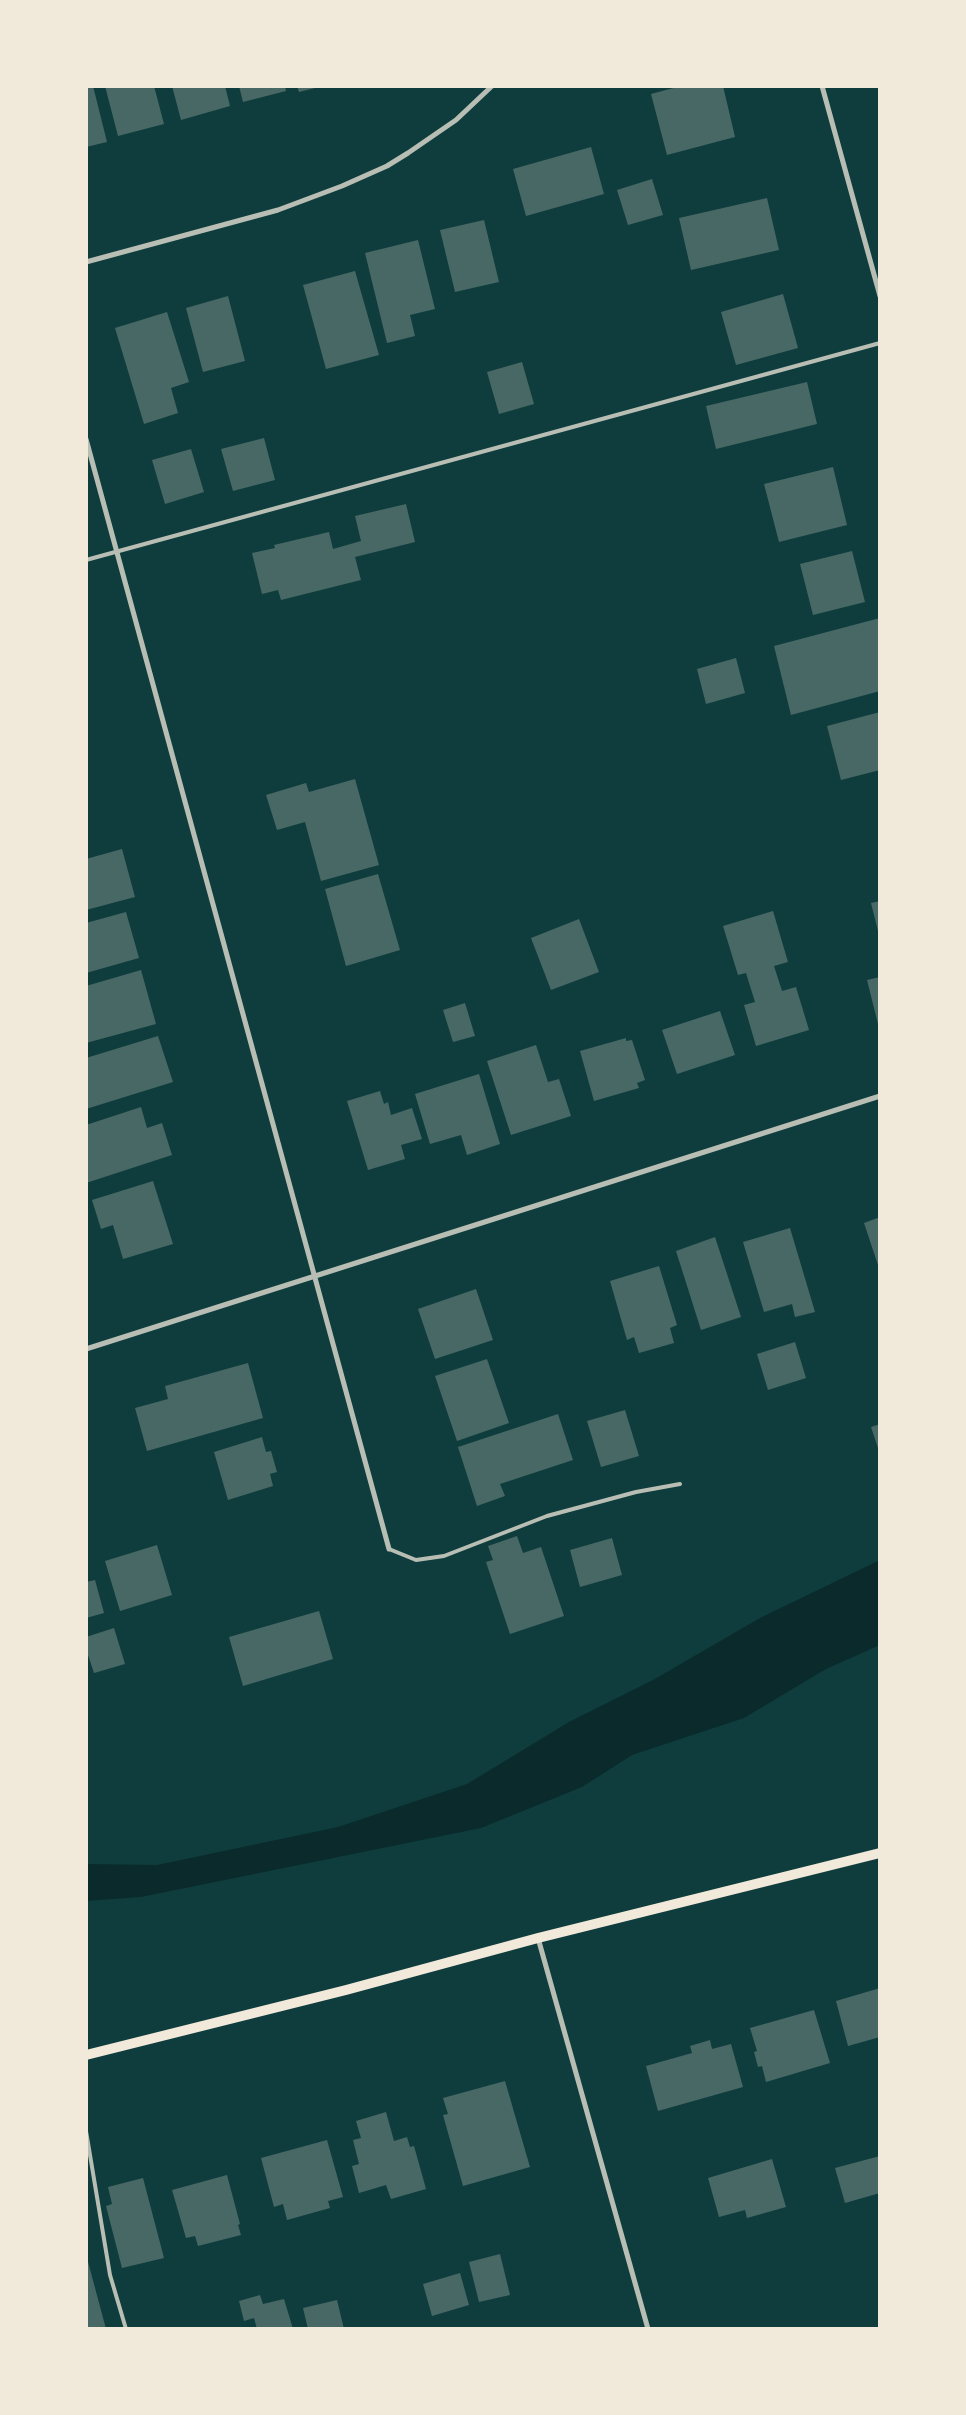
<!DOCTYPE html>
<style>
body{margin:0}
#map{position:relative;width:966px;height:2415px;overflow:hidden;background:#0f3d3e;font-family:"IBM Plex Sans",sans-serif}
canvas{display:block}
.frame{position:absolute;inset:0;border:88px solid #f1e9da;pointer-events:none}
</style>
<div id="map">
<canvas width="966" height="2415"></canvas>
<div class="frame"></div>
</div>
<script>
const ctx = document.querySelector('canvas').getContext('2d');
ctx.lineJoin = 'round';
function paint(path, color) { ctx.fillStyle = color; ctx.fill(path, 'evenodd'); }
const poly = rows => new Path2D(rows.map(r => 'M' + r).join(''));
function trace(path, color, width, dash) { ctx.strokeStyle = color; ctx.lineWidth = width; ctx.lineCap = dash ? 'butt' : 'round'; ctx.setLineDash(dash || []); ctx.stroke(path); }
paint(poly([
 [880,1560,880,1645,826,1669,744,1718,632,1755,582,1787,481,1828,141,1897,86,1901,86,1864,157,1865,338,1827,467,1784,569,1722,653,1680,760,1618]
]), '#0a2a2b');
paint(poly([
 [86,86,93,86,107,142,86,147],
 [105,86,154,86,164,124,118,136],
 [172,86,225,86,230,106,181,120],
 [239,86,285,86,286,91,243,102],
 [297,86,319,86,319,87,299,92],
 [681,86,723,86,735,137,667,155,651,94],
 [591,147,604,194,526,216,513,169],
 [652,179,663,215,628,225,617,190],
 [767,198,779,250,691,270,679,218],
 [484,220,499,282,455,292,440,230],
 [418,240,435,309,410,315,415,336,387,343,365,253],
 [355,271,379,355,326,369,303,285],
 [783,294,798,348,736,365,721,312],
 [228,296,245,361,203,372,186,308],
 [167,312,189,382,171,388,178,413,144,424,115,328],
 [522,362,534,404,499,414,487,372],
 [807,382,817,424,716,449,706,406],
 [264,438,275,480,233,491,221,449],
 [191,449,204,492,165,504,152,460],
 [833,467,847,525,779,542,764,484],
 [406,504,415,542,355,557,361,580,281,600,278,590,262,594,252,553,275,548,274,545,329,532,333,549,361,541,355,516],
 [852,551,865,602,813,615,800,564],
 [880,618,880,691,791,715,774,646],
 [736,658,745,693,706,704,697,669],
 [880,712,880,770,841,780,827,726],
 [355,779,379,865,321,881,305,822,277,830,266,795,306,783,309,792],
 [122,849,135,897,86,910,86,859],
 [378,874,400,950,346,966,325,889],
 [880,901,880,935,879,935,871,903],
 [773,911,788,962,774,966,782,991,796,987,809,1030,756,1046,744,1005,755,1002,746,973,738,975,723,926],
 [126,912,139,958,86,973,86,923],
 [579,919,599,972,551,990,531,938],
 [141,970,156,1024,86,1043,86,986],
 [880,977,880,1028,879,1028,867,980],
 [465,1003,475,1036,453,1042,443,1010],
 [720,1011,735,1055,677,1074,662,1030],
 [158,1036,173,1082,86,1109,86,1058],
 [626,1038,626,1041,632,1040,645,1080,637,1083,639,1088,594,1101,580,1051],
 [536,1045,548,1082,559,1079,571,1116,511,1135,487,1061],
 [479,1074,500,1144,467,1155,461,1135,430,1144,415,1094],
 [380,1091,384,1104,388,1102,391,1115,412,1108,422,1139,401,1145,405,1159,368,1170,347,1101],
 [141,1107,147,1128,162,1123,172,1155,86,1183,86,1125],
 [153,1181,173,1244,123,1259,113,1225,101,1229,92,1200],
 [880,1217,880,1268,879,1268,864,1223],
 [790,1228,815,1312,795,1317,792,1304,764,1312,743,1242],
 [715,1237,741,1317,701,1330,676,1251],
 [659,1266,677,1325,670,1328,674,1343,639,1353,634,1337,627,1340,610,1281],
 [476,1289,493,1340,435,1359,418,1309],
 [795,1342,806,1378,768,1390,757,1354],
 [487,1359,509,1423,457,1441,435,1376],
 [248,1363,263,1418,147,1451,135,1408,168,1399,165,1386],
 [625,1410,639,1456,601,1467,587,1421],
 [558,1414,573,1460,500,1484,505,1496,477,1506,458,1447],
 [880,1424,880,1451,879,1451,871,1427],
 [262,1437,266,1452,271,1451,277,1472,270,1474,273,1486,228,1500,214,1452],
 [517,1536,523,1553,541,1547,564,1616,510,1634,486,1562,493,1560,488,1546],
 [612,1538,622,1575,580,1587,570,1550],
 [157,1545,172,1595,120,1611,105,1561],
 [95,1580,104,1613,86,1618,86,1582],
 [319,1611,333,1659,243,1686,229,1637],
 [114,1628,125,1664,94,1673,86,1649,86,1637],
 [880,1988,880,2037,848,2046,836,2001],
 [814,2010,830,2063,766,2082,762,2066,758,2067,754,2052,757,2051,750,2028],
 [710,2040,712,2049,731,2044,743,2087,658,2111,646,2066,692,2053,690,2046],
 [505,2081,530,2167,463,2186,443,2115,448,2114,443,2098],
 [386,2112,394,2141,407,2137,410,2147,414,2146,426,2189,391,2199,386,2185,359,2193,352,2166,359,2164,353,2140,361,2138,356,2121],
 [327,2140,343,2197,328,2201,330,2208,287,2220,283,2204,274,2207,261,2158],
 [880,2156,880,2193,845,2203,835,2168],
 [772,2159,786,2207,747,2218,745,2210,719,2217,708,2178],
 [227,2175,240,2224,238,2225,241,2235,198,2246,195,2236,186,2238,172,2190],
 [143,2178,164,2258,122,2268,106,2206,112,2204,108,2187],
 [500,2254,510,2295,479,2302,469,2262],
 [86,2258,87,2258,106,2329,86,2329],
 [460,2273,469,2305,432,2316,423,2284],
 [260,2295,263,2304,284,2299,293,2329,257,2329,254,2318,244,2321,239,2301],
 [337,2300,344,2329,308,2329,303,2308]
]), '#486865');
trace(poly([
 [86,560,880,343],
 [389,1549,416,1560,444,1556,547,1516,636,1492,680,1484],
 [86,2131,110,2275,126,2329]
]), '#b8beb3', 4);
trace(poly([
 [822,86,880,296],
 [86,262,278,210,342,186,387,166,408,153,456,120,492,86],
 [86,439,389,1549],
 [86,1349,880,1096],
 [538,1938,648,2329]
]), '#b8beb3', 5);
trace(poly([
 [86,2055,346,1990,538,1938,880,1853]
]), '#f1e9da', 10);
</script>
